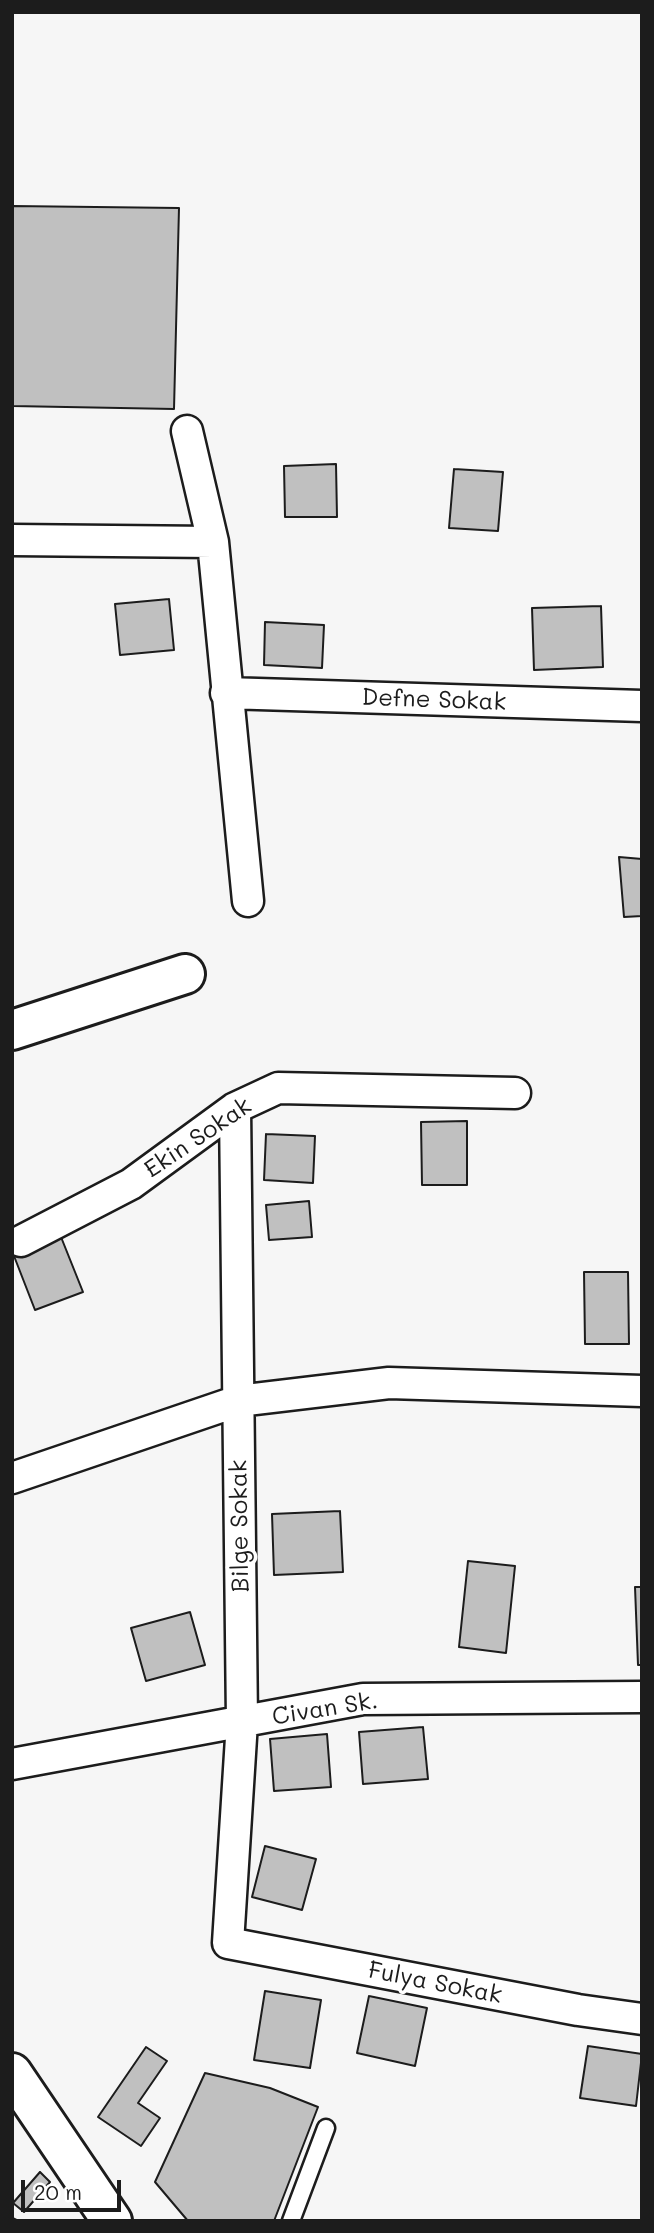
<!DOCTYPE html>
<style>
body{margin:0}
#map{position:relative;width:654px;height:2233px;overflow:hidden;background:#f6f6f6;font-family:Mali,sans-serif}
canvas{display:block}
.frame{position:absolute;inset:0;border:14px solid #1c1c1c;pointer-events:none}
.scale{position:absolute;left:21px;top:2180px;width:100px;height:32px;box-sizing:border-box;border:4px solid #1c1c1c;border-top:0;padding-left:9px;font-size:21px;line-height:24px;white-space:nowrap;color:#1c1c1c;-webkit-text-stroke:5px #fff;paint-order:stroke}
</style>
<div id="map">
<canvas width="654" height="2233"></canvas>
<div class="frame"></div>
<div class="scale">20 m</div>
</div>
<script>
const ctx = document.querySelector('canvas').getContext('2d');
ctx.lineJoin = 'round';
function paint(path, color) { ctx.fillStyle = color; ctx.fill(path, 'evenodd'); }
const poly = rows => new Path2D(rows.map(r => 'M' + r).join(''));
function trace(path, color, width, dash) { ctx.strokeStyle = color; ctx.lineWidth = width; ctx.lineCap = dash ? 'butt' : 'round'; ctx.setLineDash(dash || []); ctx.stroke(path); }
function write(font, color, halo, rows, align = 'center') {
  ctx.font = font + ' Mali,sans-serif'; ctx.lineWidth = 7; ctx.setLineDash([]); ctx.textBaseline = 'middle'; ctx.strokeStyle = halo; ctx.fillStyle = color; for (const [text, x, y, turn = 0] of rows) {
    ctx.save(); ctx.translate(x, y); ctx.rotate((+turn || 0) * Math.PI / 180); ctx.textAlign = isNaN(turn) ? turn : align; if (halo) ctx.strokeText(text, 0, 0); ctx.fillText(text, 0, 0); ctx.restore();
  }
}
const building = poly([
 [12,206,179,208,174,409,12,406,12,206],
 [336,464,337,517,285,517,284,466,336,464],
 [454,469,503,472,498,531,449,528,454,469],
 [169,599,174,650,120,655,115,604,169,599],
 [601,606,603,667,534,670,532,608,601,606],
 [265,622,324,625,322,668,264,665,265,622],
 [619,857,642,859,642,916,624,917,619,857],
 [467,1121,467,1185,422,1185,421,1122,467,1121],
 [266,1134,315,1136,313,1183,264,1180,266,1134],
 [309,1201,312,1237,269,1240,266,1205,309,1201],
 [61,1237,83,1292,35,1310,14,1256,61,1237],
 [584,1272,628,1272,629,1344,585,1344,584,1272],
 [340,1511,343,1572,274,1575,272,1514,340,1511],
 [468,1561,515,1566,506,1653,459,1647,468,1561],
 [635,1587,642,1587,642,1665,638,1665,635,1587],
 [190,1612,205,1665,146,1681,131,1628,190,1612],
 [423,1727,428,1779,363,1784,359,1732,423,1727],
 [327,1734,331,1787,274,1791,270,1739,327,1734],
 [265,1846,316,1859,302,1910,252,1897,265,1846],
 [265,1991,321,2000,310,2068,254,2060,265,1991],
 [369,1996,427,2008,415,2066,357,2053,369,1996],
 [588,2046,642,2054,636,2106,580,2098,588,2046],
 [146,2047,167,2061,138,2103,160,2118,141,2146,98,2117,146,2047],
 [205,2073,270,2088,318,2107,274,2221,188,2221,155,2182,205,2073],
 [40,2172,50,2182,24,2212,13,2203,40,2172]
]);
paint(building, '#c0c0c0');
trace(building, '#1c1c1c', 2);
const lane = poly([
 [291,2221,326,2128]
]);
const street = poly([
 [187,431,213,542,248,901],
 [12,540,213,542],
 [226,693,642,706],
 [235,1108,242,1722,228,1943,578,2010,642,2019],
 [21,1241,131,1184,235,1108,278,1088,515,1093],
 [12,1478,238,1401,389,1383,642,1391],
 [12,1764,363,1699,642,1697]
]);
const secondary = poly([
 [12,1030,185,974]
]);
const highway = poly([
 [12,2073,112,2221]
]);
trace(lane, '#1c1c1c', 21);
trace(street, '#1c1c1c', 35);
trace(secondary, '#1c1c1c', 44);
trace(highway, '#1c1c1c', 44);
trace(poly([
 [12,2219,16,2221]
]), '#1c1c1c', 4.5, [7, 5]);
trace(lane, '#fff', 16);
trace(street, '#fff', 30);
trace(secondary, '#fff', 38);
trace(highway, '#fff', 38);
write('24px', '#1c1c1c', '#fff', [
 ["Defne Sokak",434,700,2],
 ["Ekin Sokak",198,1138,-34],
 ["Bilge Sokak",240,1526,-91],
 ["Civan Sk.",325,1709,-9],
 ["Fulya Sokak",435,1983,11]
]);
</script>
